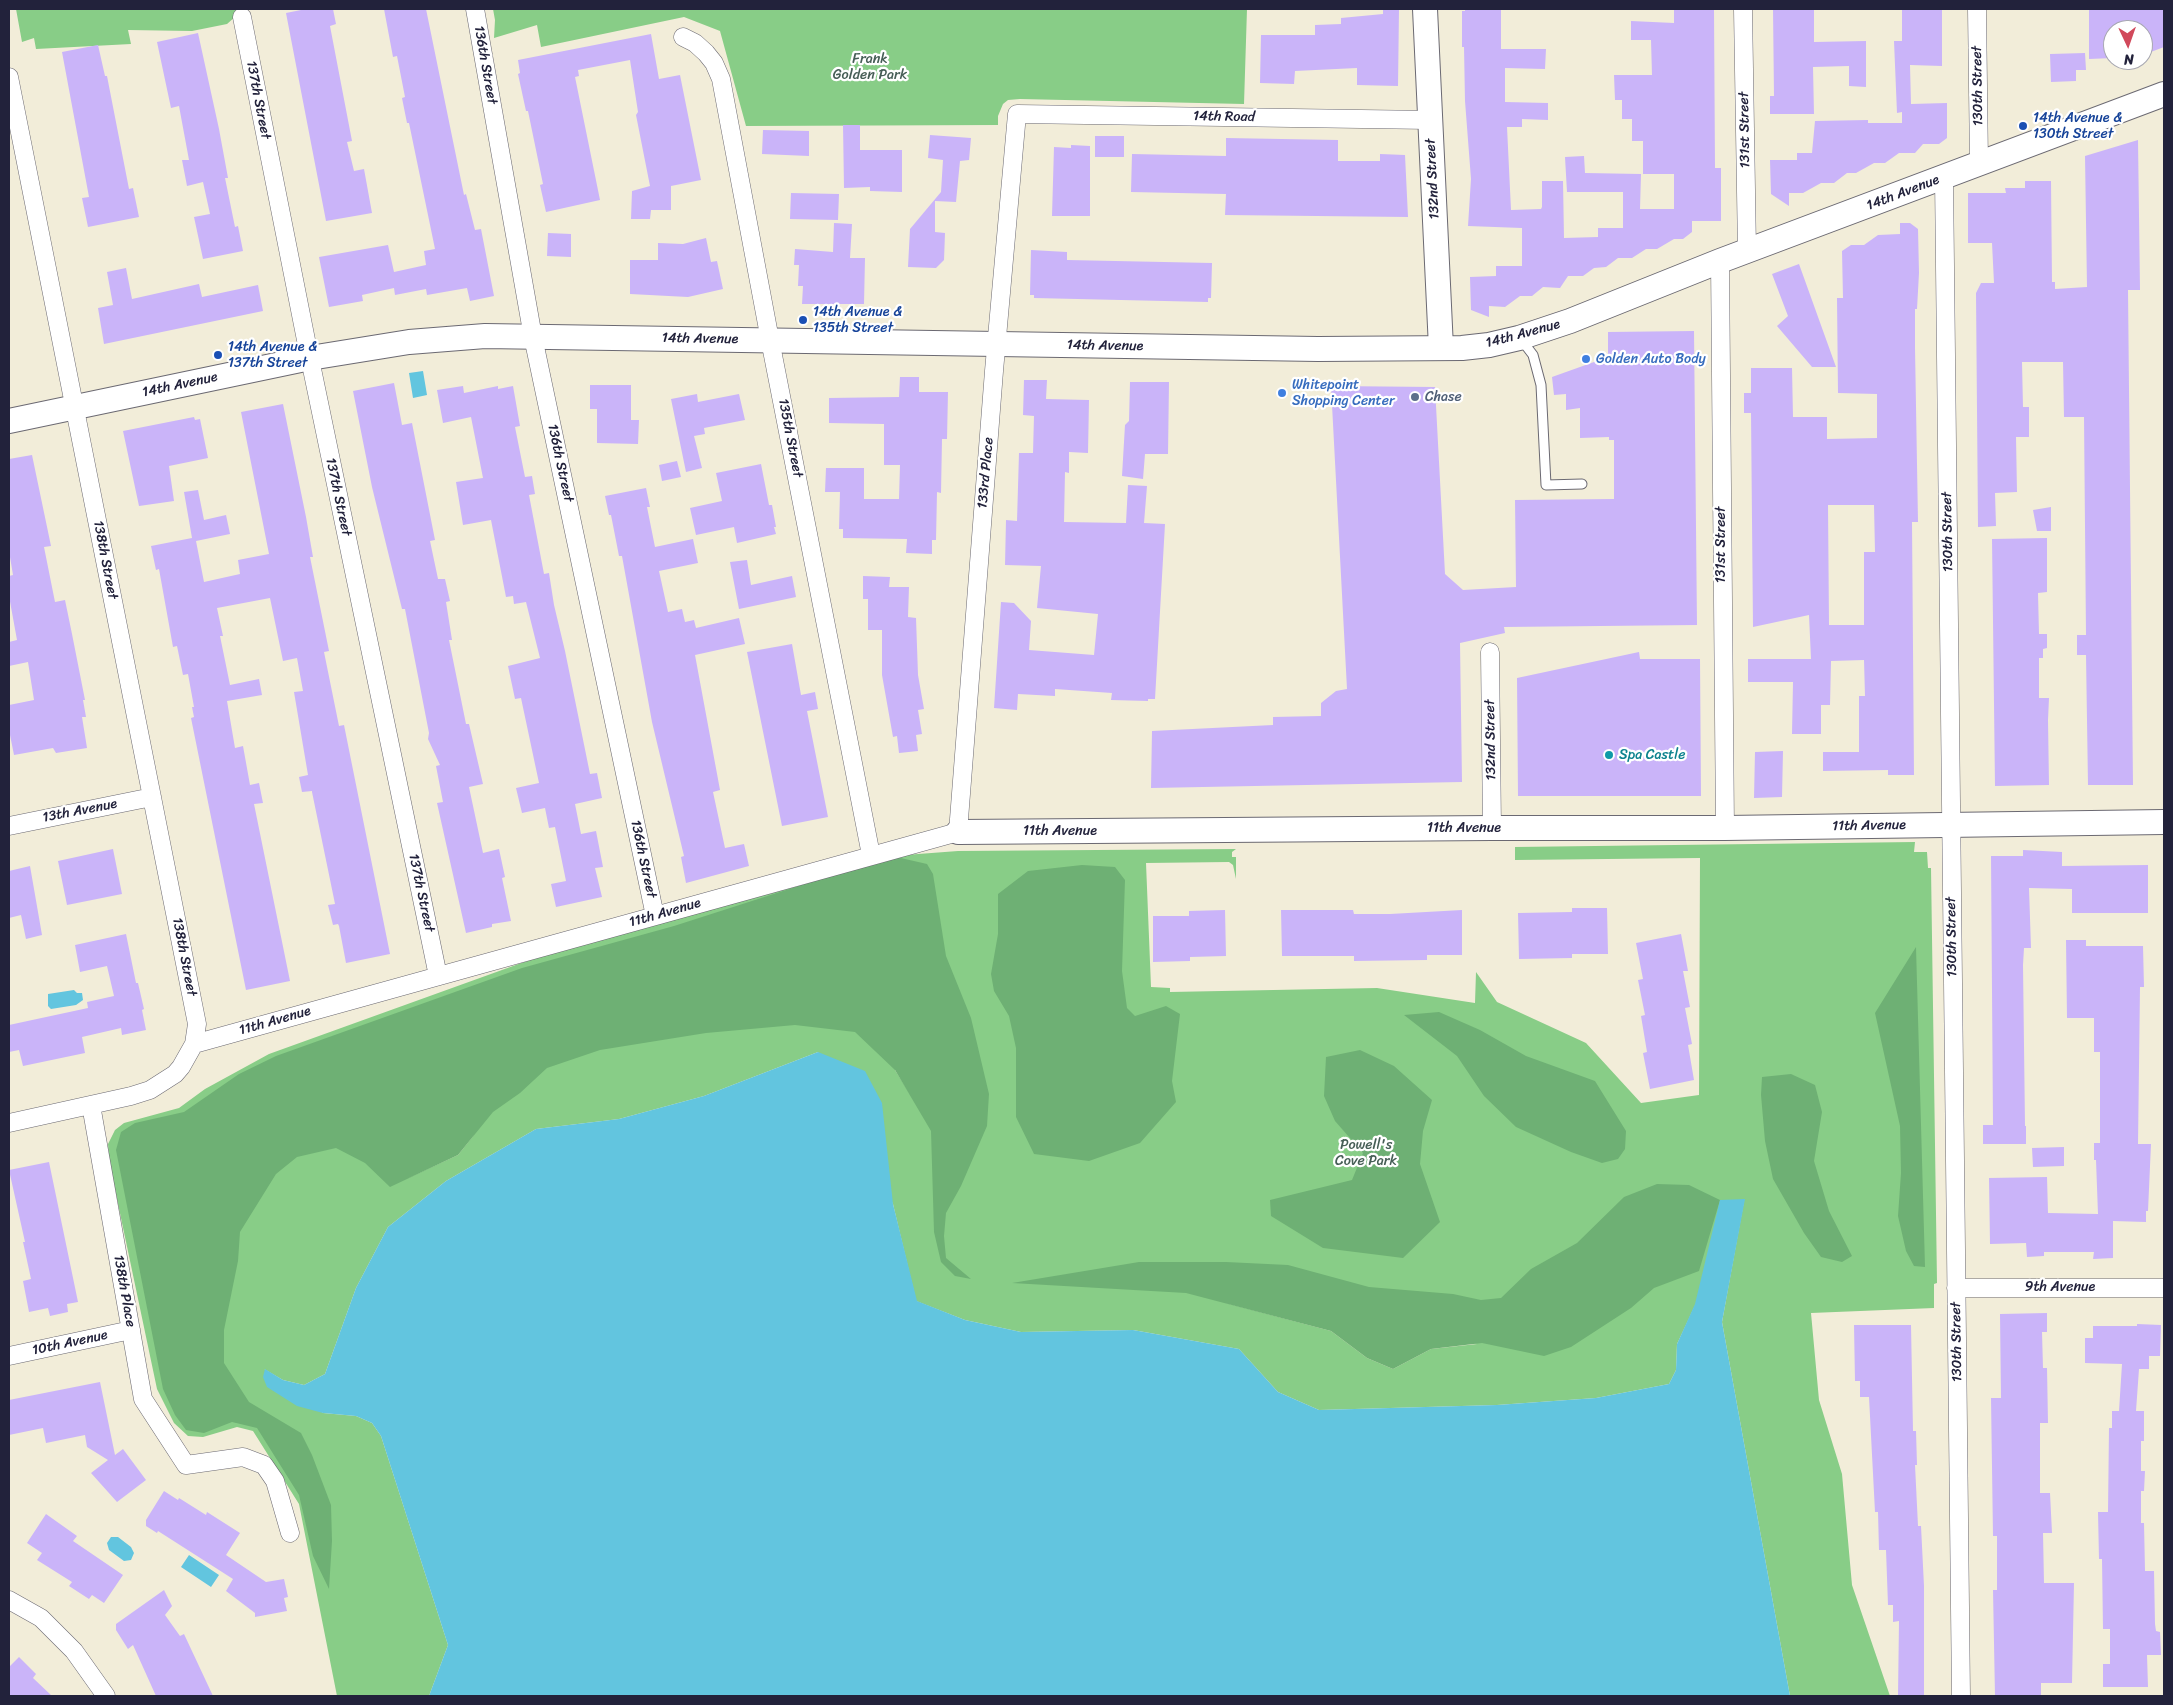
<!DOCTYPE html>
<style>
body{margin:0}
#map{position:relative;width:2173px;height:1705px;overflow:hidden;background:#f2edd9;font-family:Sriracha,sans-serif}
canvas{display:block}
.frame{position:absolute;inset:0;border:10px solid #22223b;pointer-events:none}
.north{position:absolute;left:2103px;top:20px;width:50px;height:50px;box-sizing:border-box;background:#fff;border:1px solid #a7a7b1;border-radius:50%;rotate:177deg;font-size:14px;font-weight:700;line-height:20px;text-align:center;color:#22223b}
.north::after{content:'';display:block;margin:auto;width:18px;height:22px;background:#d1495b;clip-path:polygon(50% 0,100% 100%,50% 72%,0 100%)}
</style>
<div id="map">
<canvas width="2173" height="1705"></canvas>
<div class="frame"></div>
<div class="north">N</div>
</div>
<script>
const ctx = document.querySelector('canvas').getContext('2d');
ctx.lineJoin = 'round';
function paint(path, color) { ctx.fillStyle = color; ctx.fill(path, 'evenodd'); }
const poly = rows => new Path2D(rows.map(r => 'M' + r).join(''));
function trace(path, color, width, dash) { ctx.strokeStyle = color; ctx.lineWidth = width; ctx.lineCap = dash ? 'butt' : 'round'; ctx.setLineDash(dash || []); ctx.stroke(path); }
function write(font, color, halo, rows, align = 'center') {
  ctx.font = font + ' Sriracha,sans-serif'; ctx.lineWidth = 4.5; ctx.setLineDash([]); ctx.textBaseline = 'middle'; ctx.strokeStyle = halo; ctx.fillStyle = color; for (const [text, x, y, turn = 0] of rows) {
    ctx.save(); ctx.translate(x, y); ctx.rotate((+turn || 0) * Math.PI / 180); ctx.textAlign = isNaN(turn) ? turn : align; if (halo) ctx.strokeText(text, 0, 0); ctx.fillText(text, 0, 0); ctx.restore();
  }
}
paint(poly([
 [16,9,244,9,227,24,192,31,128,30,131,44,36,49,34,38,22,42],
 [493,9,1247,9,1244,104,1020,99,1008,100,1003,104,998,116,998,125,746,126,720,31,684,17,541,47,537,25,494,38,495,20],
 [1915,842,1914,852,1927,852,1928,868,1931,868,1937,1283,1934,1284,1934,1308,1811,1313,1819,1400,1842,1474,1852,1585,1890,1696,1790,1696,1722,1322,1744,1201,1677,1344,1676,1370,1669,1384,1596,1398,1497,1405,1319,1410,1278,1392,1239,1349,1133,1330,1021,1332,965,1320,916,1301,893,1204,818,1052,704,1096,619,1119,536,1129,446,1181,388,1227,356,1288,325,1374,304,1385,283,1380,264,1369,323,1413,356,1416,372,1423,381,1436,448,1645,429,1696,337,1696,299,1504,253,1431,237,1427,203,1437,188,1436,174,1423,157,1389,109,1161,108,1144,115,1130,124,1123,179,1108,205,1089,269,1054,538,957,892,860,892,856,958,851,1236,849,1232,852,1232,857,1236,857,1236,879,1233,865,1229,862,1146,863,1151,987,1170,988,1170,992,1377,988,1475,1003,1476,972,1497,1002,1586,1043,1641,1103,1699,1095,1700,858,1515,860,1515,847],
 [916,1069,910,1094,895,1070],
 [474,1135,458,1155,408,1178],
 [1226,1303,1477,1344,1431,1349,1393,1369,1367,1358,1331,1331]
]), '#88cd87');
paint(poly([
 [892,856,927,864,933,874,946,956,971,1018,989,1094,987,1126,961,1186,946,1213,944,1236,946,1258,971,1279,955,1276,941,1262,934,1232,931,1131,895,1070,855,1032,795,1025,706,1033,600,1050,547,1068,520,1093,493,1112,458,1155,390,1187,365,1163,336,1148,297,1157,276,1174,240,1232,238,1261,224,1330,224,1363,249,1402,301,1433,312,1455,331,1505,332,1541,329,1589,313,1556,299,1495,257,1428,232,1422,204,1433,186,1430,175,1415,163,1389,116,1150,121,1132,135,1123,184,1112,239,1074,276,1056,522,968,674,926],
 [1082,865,1115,867,1125,880,1122,971,1127,1008,1135,1016,1166,1006,1180,1014,1172,1081,1176,1102,1140,1143,1089,1161,1034,1154,1016,1117,1016,1048,1009,1016,994,991,991,974,998,934,998,894,1028,871],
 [1916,947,1925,1267,1914,1266,1906,1251,1898,1216,1901,1173,1900,1126,1875,1013],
 [1439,1012,1480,1030,1526,1056,1595,1081,1626,1131,1625,1149,1618,1159,1602,1163,1571,1152,1516,1127,1484,1096,1457,1056,1404,1015],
 [1360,1050,1394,1066,1432,1100,1423,1131,1420,1164,1440,1222,1403,1258,1323,1248,1271,1216,1270,1200,1352,1180,1363,1153,1335,1121,1324,1096,1326,1057],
 [1791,1074,1815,1085,1822,1112,1814,1161,1829,1211,1852,1256,1842,1262,1821,1257,1804,1233,1773,1179,1765,1141,1761,1095,1762,1077],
 [1657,1184,1689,1185,1720,1200,1699,1271,1654,1288,1631,1308,1571,1347,1544,1356,1482,1343,1431,1349,1393,1369,1367,1358,1331,1331,1186,1293,1012,1283,1139,1262,1226,1262,1288,1265,1369,1287,1453,1294,1481,1300,1501,1298,1531,1269,1577,1243,1624,1197]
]), '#6eb074');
paint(poly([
 [423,371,427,395,413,398,409,373],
 [74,990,77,993,82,993,83,1000,76,1005,51,1009,48,1006,48,994],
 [818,1052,865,1071,882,1103,893,1204,917,1301,965,1320,1021,1332,1133,1330,1239,1349,1278,1392,1319,1410,1497,1405,1596,1398,1669,1384,1676,1370,1677,1344,1695,1304,1720,1200,1745,1199,1722,1322,1790,1696,429,1696,448,1645,381,1436,372,1423,356,1416,323,1413,297,1406,267,1387,263,1377,265,1369,283,1380,304,1385,325,1374,356,1288,388,1227,446,1181,536,1129,619,1119,704,1096],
 [111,1537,118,1537,131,1547,134,1553,131,1560,124,1561,109,1550,107,1543],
 [189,1555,219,1575,211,1587,181,1567]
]), '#62c5df');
paint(poly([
 [306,9,333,9,336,24,330,26,352,141,347,142,354,171,364,169,372,213,326,221,286,13],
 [384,9,426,9,464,195,466,194,475,230,481,229,494,296,470,301,467,288,427,295,426,289,395,295,394,288,362,295,363,301,329,307,319,257,388,245,394,272,426,265,424,251,435,249,409,123,407,123,402,98,405,97,397,56,393,57],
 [1383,9,1399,9,1398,86,1357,85,1357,68,1295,71,1294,84,1260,83,1261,35,1315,35,1315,25,1341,24,1341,18,1383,14],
 [1465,9,1501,9,1501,49,1546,49,1545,69,1505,68,1505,102,1548,103,1548,120,1522,119,1522,127,1507,127,1511,210,1541,209,1542,207,1542,181,1563,181,1564,238,1598,237,1598,228,1623,228,1623,192,1567,192,1565,157,1584,156,1585,173,1641,174,1640,209,1674,209,1674,174,1643,174,1643,141,1632,141,1632,119,1622,119,1622,100,1615,100,1614,75,1652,75,1651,40,1631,40,1631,21,1674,23,1674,9,1714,10,1715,168,1721,168,1721,221,1692,221,1692,232,1683,239,1674,239,1657,249,1646,249,1632,258,1618,258,1606,267,1594,268,1583,276,1568,276,1560,288,1543,287,1532,296,1520,296,1505,307,1489,306,1489,317,1471,310,1470,277,1496,276,1496,266,1522,266,1522,228,1468,226,1471,179,1465,101,1464,47,1462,47,1462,11,1465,11],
 [1773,9,1814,9,1814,42,1866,41,1866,87,1849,86,1849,66,1813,67,1814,114,1770,114,1770,96,1774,96],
 [1902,9,1942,9,1942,66,1910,65,1911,104,1947,103,1947,138,1939,144,1923,144,1915,153,1899,153,1885,163,1874,163,1856,173,1847,173,1834,183,1821,183,1803,193,1789,193,1789,206,1771,194,1770,160,1797,160,1797,153,1812,153,1815,121,1868,120,1868,123,1902,123,1902,112,1897,113,1894,41,1902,41],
 [2089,9,2164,9,2164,47,2143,55,2143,30,2113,30,2113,58,2089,59],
 [198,33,219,129,228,178,225,178,235,227,238,226,243,251,203,259,194,217,210,214,203,182,187,186,182,160,189,160,179,106,171,108,157,42],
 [651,34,659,79,680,75,701,180,671,186,671,210,651,210,650,219,631,219,632,191,650,186,636,115,638,112,630,60,578,70,579,76,575,77,600,200,546,212,540,185,543,184,528,111,526,111,518,74,520,73,518,60],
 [98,45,105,76,107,76,129,189,133,188,139,217,88,227,82,198,89,197,62,52],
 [2085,53,2086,70,2076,70,2076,81,2051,82,2050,54],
 [843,125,860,125,860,150,902,150,902,192,870,191,870,187,844,188],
 [763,130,809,131,809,156,762,154],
 [930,135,971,138,969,160,960,161,956,202,935,201,935,232,945,233,944,260,936,268,908,267,910,229,941,192,943,160,928,158],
 [1095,136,1124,136,1124,157,1095,157],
 [1226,138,1338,140,1338,161,1380,161,1380,154,1405,155,1408,217,1225,215,1226,194,1131,192,1132,154,1226,156],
 [2138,140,2140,290,2128,290,2133,785,2088,785,2086,655,2077,655,2077,635,2086,635,2084,417,2064,417,2063,362,2022,362,2023,407,2029,407,2029,437,2016,437,2017,492,1995,493,1996,526,1978,527,1976,293,1981,283,1994,283,1992,243,1968,243,1968,193,2006,193,2005,188,2025,188,2025,181,2051,181,2052,282,2055,282,2055,289,2087,287,2085,156],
 [1071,145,1090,146,1090,216,1052,216,1054,147,1071,148],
 [791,193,839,194,838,220,790,219],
 [834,223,852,224,850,258,865,258,864,304,802,304,803,286,798,286,799,265,794,265,795,249,833,252],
 [1900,223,1910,223,1918,229,1919,273,1917,309,1915,309,1915,348,1918,522,1912,522,1914,775,1888,775,1888,770,1823,771,1823,752,1859,752,1859,696,1865,696,1864,660,1831,661,1830,705,1821,705,1821,734,1792,734,1793,682,1748,682,1748,659,1811,659,1809,615,1753,627,1751,413,1744,413,1744,393,1751,393,1751,368,1792,368,1793,417,1827,417,1827,439,1877,438,1877,394,1838,393,1837,298,1843,298,1842,251,1851,245,1864,245,1878,235,1900,234],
 [1828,505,1874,505,1875,552,1864,552,1864,625,1829,625],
 [548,233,571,234,571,257,547,256],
 [706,238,711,262,717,261,723,289,688,297,630,294,630,260,658,260,658,243,683,244],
 [1031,250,1067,252,1067,260,1212,263,1211,298,1208,298,1208,302,1034,298,1034,295,1030,295],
 [1799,264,1836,367,1812,367,1777,326,1788,316,1772,274],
 [126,268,132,299,199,284,202,297,258,285,263,311,104,344,98,308,113,305,107,272],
 [1694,331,1697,625,1504,627,1505,633,1460,643,1462,782,1151,788,1152,731,1273,725,1273,717,1321,716,1321,703,1336,691,1347,689,1331,386,1435,387,1445,574,1463,590,1516,587,1515,500,1614,499,1614,440,1609,440,1609,437,1580,438,1580,408,1566,410,1566,394,1554,395,1552,377,1608,357,1608,332],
 [900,377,919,377,919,392,948,392,947,439,942,439,941,493,937,492,936,540,932,540,932,554,906,553,907,539,843,538,843,529,839,529,840,492,825,492,826,468,864,468,864,499,899,499,900,465,884,465,884,424,829,423,829,398,899,397],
 [1024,380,1047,380,1046,399,1089,400,1088,453,1069,452,1069,473,1065,472,1064,522,1126,523,1128,485,1147,486,1144,523,1165,524,1155,699,1148,699,1148,701,1111,700,1112,693,1055,689,1055,696,1018,694,1017,710,994,708,1001,602,1014,603,1031,621,1029,650,1094,655,1098,614,1037,608,1041,566,1005,565,1006,520,1017,521,1019,453,1033,453,1034,416,1023,415],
 [1130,382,1169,382,1168,454,1145,454,1143,479,1122,476,1125,425,1129,421],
 [394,383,402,425,412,423,435,540,430,541,438,579,445,579,450,601,446,602,452,640,449,640,466,724,469,724,483,784,469,787,483,853,499,849,505,877,502,878,511,921,492,924,492,927,466,933,437,803,443,802,436,766,440,765,428,739,429,733,405,609,402,609,372,487,353,391],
 [590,385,631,385,631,420,639,420,638,444,597,443,597,409,590,409],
 [463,386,464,393,498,386,498,389,513,386,520,426,515,427,525,477,532,476,535,494,529,495,544,574,549,573,554,605,565,651,590,774,597,773,602,798,575,804,581,834,596,831,603,867,595,868,602,897,556,907,551,884,566,881,555,827,549,828,545,808,522,813,516,788,539,783,521,698,515,699,508,666,540,658,526,602,514,604,513,596,506,597,491,520,463,525,456,482,483,478,471,417,443,423,437,390],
 [697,394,698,402,739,394,745,420,704,428,705,434,694,436,702,468,686,472,671,399],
 [283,404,306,517,313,557,310,557,329,651,324,652,339,726,344,725,390,954,346,963,339,926,338,924,333,925,328,905,335,904,334,899,312,792,312,791,302,792,299,777,308,775,294,692,303,691,297,658,283,661,270,598,217,608,223,636,220,636,230,685,259,679,262,695,227,701,235,748,243,746,250,785,259,783,263,803,254,804,290,981,246,990,191,718,194,717,192,707,194,707,188,674,183,675,177,646,173,647,159,569,156,570,151,546,192,538,184,492,198,490,204,520,226,515,230,534,196,541,204,582,240,574,238,560,269,554,241,412],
 [194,417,195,420,200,419,208,458,169,466,174,501,139,506,123,431],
 [32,455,51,546,44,547,55,602,65,600,72,634,85,700,83,700,86,717,82,717,87,748,56,753,53,748,14,755,9,730,9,705,34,700,28,662,9,666,9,642,17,640,9,596,9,576,13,575,9,551,9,459],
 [677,461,681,477,662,481,659,465],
 [761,464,769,505,772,505,776,527,774,527,776,534,737,543,734,527,696,535,690,508,722,501,716,473],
 [646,488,650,507,647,507,655,547,693,539,698,563,659,571,668,612,682,609,685,622,694,620,696,628,739,618,745,644,695,655,720,790,713,792,725,848,744,844,749,866,686,883,681,857,684,856,652,722,622,556,619,556,611,515,609,515,605,496],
 [2051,507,2051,531,2037,531,2033,510],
 [2047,538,2047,592,2038,593,2039,634,2047,634,2047,648,2043,649,2043,658,2039,658,2039,698,2049,698,2048,720,2049,785,1995,786,1992,539],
 [747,560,751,585,792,576,796,597,739,609,730,562],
 [863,576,890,577,889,587,909,587,908,617,916,618,918,675,924,709,918,710,922,734,916,735,918,751,899,753,897,736,893,737,882,675,882,630,868,630,868,599,863,599],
 [792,644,801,695,815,692,818,709,807,711,828,817,782,826,747,652],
 [1639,652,1640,659,1700,659,1701,796,1518,796,1517,678],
 [1783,751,1782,797,1754,798,1755,752],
 [113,849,122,894,67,905,58,861],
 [2023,850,2062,852,2062,866,2148,865,2148,913,2072,913,2072,889,2029,888,2031,948,2024,948,2023,965,2025,1126,2026,1126,2026,1144,1983,1144,1983,1125,1993,1125,1991,856,2023,856],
 [30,866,42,935,26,939,21,915,9,918,9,871],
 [1572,908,1607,908,1608,954,1572,954,1572,958,1519,959,1518,913,1572,912],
 [1225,910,1226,956,1190,957,1190,961,1153,962,1153,916,1189,916,1189,911],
 [1281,910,1353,910,1354,914,1390,914,1462,910,1462,955,1427,955,1427,960,1354,961,1354,956,1282,956],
 [126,934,136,983,138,983,144,1009,142,1010,146,1030,122,1035,121,1028,82,1037,85,1053,23,1066,19,1050,9,1052,9,1025,88,1008,87,1002,114,996,107,966,80,972,75,945],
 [1681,934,1688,971,1683,971,1690,1007,1685,1008,1692,1044,1688,1045,1694,1080,1650,1089,1643,1053,1647,1052,1641,1016,1645,1015,1638,980,1643,979,1636,943],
 [2066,940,2086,940,2086,946,2143,946,2144,987,2140,987,2138,1144,2151,1144,2148,1211,2146,1211,2146,1222,2113,1221,2113,1258,2093,1259,2094,1252,2044,1252,2044,1256,2027,1257,2026,1243,1990,1244,1989,1178,2047,1177,2048,1213,2098,1214,2096,1160,2094,1160,2094,1143,2100,1143,2100,1052,2094,1052,2094,1018,2067,1018],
 [2064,1147,2064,1166,2033,1167,2032,1148],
 [49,1162,78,1302,67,1304,68,1312,50,1316,48,1308,29,1312,23,1281,31,1279,23,1242,25,1242,9,1170],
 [2047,1313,2047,1332,2042,1332,2043,1368,2047,1368,2048,1423,2040,1423,2040,1493,2050,1493,2052,1533,2043,1533,2044,1583,2074,1583,2072,1683,2041,1683,2041,1696,1995,1696,1993,1590,1997,1590,1997,1536,1993,1536,1991,1398,2001,1398,2000,1314],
 [2137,1324,2161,1325,2160,1356,2149,1356,2149,1369,2139,1369,2136,1411,2144,1411,2144,1441,2141,1441,2141,1471,2145,1471,2144,1491,2141,1491,2141,1523,2144,1523,2145,1571,2154,1571,2155,1624,2156,1631,2160,1632,2161,1655,2147,1655,2148,1687,2103,1687,2103,1664,2110,1664,2110,1629,2103,1629,2102,1559,2099,1559,2098,1512,2108,1512,2109,1428,2112,1428,2112,1411,2119,1411,2122,1364,2085,1363,2085,1338,2093,1338,2093,1326,2137,1326],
 [1854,1325,1911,1325,1913,1431,1916,1431,1917,1465,1915,1465,1918,1526,1921,1526,1924,1586,1924,1696,1898,1696,1899,1621,1893,1622,1893,1605,1888,1605,1886,1550,1879,1550,1878,1512,1875,1512,1869,1397,1860,1397,1860,1381,1855,1381],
 [100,1382,115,1455,123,1449,146,1480,117,1502,91,1473,108,1460,87,1447,85,1435,46,1443,43,1428,9,1435,9,1400],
 [164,1491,178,1500,179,1498,206,1515,207,1512,240,1533,226,1555,266,1582,284,1579,288,1597,284,1598,287,1611,255,1617,255,1613,226,1591,233,1579,158,1531,157,1533,146,1526,146,1520],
 [46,1514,77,1536,73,1541,123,1575,104,1603,92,1595,89,1599,69,1586,72,1582,37,1560,42,1553,27,1543],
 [164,1590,172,1606,165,1615,180,1636,184,1634,213,1696,156,1696,133,1645,128,1649,116,1630,116,1624],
 [19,1657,36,1674,33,1678,52,1696,9,1696,9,1667]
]), '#cab4f9');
const lane = poly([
 [1520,338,1533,355,1541,385,1546,485,1582,484]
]);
const street = poly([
 [475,9,533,337,655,916],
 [1743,9,1747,251],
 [1977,9,1979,164],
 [242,17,306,340,438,976],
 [683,37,695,43,706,53,714,63,721,79,770,340,871,855],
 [9,77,197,1024,194,1044,181,1067,175,1074,150,1090,131,1096,9,1123],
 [1944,177,1961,1696],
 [1720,261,1725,828],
 [1490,652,1492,828],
 [9,826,152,797],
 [194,1044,958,832,994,371,1017,114,1430,120],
 [91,1105,143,1399,186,1465,243,1457,264,1465,275,1481,290,1533],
 [1956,1288,2164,1288],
 [9,1356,131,1330],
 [9,1600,41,1618,74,1651,106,1696]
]);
const secondary = poly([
 [1425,9,1441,348],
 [9,421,310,358,409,342,485,336,1318,349,1462,348,1489,345,1519,338,1570,321,1720,261,2164,94],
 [958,832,1492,828,1725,828,2164,822]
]);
trace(lane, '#6b6972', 11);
trace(street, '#6b6972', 19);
trace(secondary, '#6b6972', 26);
trace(lane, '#fff', 9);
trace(street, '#fff', 18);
trace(secondary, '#fff', 24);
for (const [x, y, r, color] of [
 [2023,126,5,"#1a4fb4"],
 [803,320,5,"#1a4fb4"],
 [218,355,5,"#1a4fb4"],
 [1586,359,5,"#3f7fe0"],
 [1282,393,5,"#3f7fe0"],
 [1415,397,5,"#5c6f8a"],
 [1609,755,5,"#0f9aa8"]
]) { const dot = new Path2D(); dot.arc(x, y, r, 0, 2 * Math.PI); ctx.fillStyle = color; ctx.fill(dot); trace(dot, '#fff', 2); }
write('14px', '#465e56', '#fff', [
 ["Frank",870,59],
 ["Golden Park",870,75],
 ["Powell's",1366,1145],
 ["Cove Park",1366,1161]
]);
write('14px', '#22223b', '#fff', [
 ["136th Street",485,65,80],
 ["130th Street",1978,86,-91],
 ["137th Street",258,100,79],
 ["14th Road",1224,117,1],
 ["131st Street",1745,130,-91],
 ["132nd Street",1433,179,-93],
 ["14th Avenue",1903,193,-21],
 ["14th Avenue",1523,334,-15],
 ["14th Avenue",700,339,1],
 ["14th Avenue",1105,346,1],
 ["14th Avenue",180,385,-12],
 ["135th Street",790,438,79],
 ["136th Street",560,463,78],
 ["133rd Place",986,473,-85],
 ["137th Street",338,497,78],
 ["130th Street",1948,532,-91],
 ["131st Street",1721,545,-90],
 ["138th Street",105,560,79],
 ["132nd Street",1491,740,-91],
 ["13th Avenue",80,811,-11],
 ["11th Avenue",1869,826,-1],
 ["11th Avenue",1464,828],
 ["11th Avenue",1060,831],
 ["136th Street",643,859,78],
 ["137th Street",421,893,78],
 ["11th Avenue",665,913,-16],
 ["130th Street",1952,937,-91],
 ["138th Street",184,957,79],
 ["11th Avenue",275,1021,-16],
 ["9th Avenue",2060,1287],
 ["138th Place",124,1291,80],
 ["130th Street",1957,1342,-91],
 ["10th Avenue",70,1343,-12]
]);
write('14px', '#164399', '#fff', [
 ["14th Avenue &",2033,118],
 ["130th Street",2033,134],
 ["14th Avenue &",813,312],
 ["135th Street",813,328],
 ["14th Avenue &",228,347],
 ["137th Street",228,363]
], 'left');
write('14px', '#366cbe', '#fff', [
 ["Golden Auto Body",1596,359],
 ["Whitepoint",1292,385],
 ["Shopping Center",1292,401]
], 'left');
write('14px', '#4e5e75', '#fff', [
 ["Chase",1425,397]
], 'left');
write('14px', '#0d838f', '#fff', [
 ["Spa Castle",1619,755]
], 'left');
</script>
